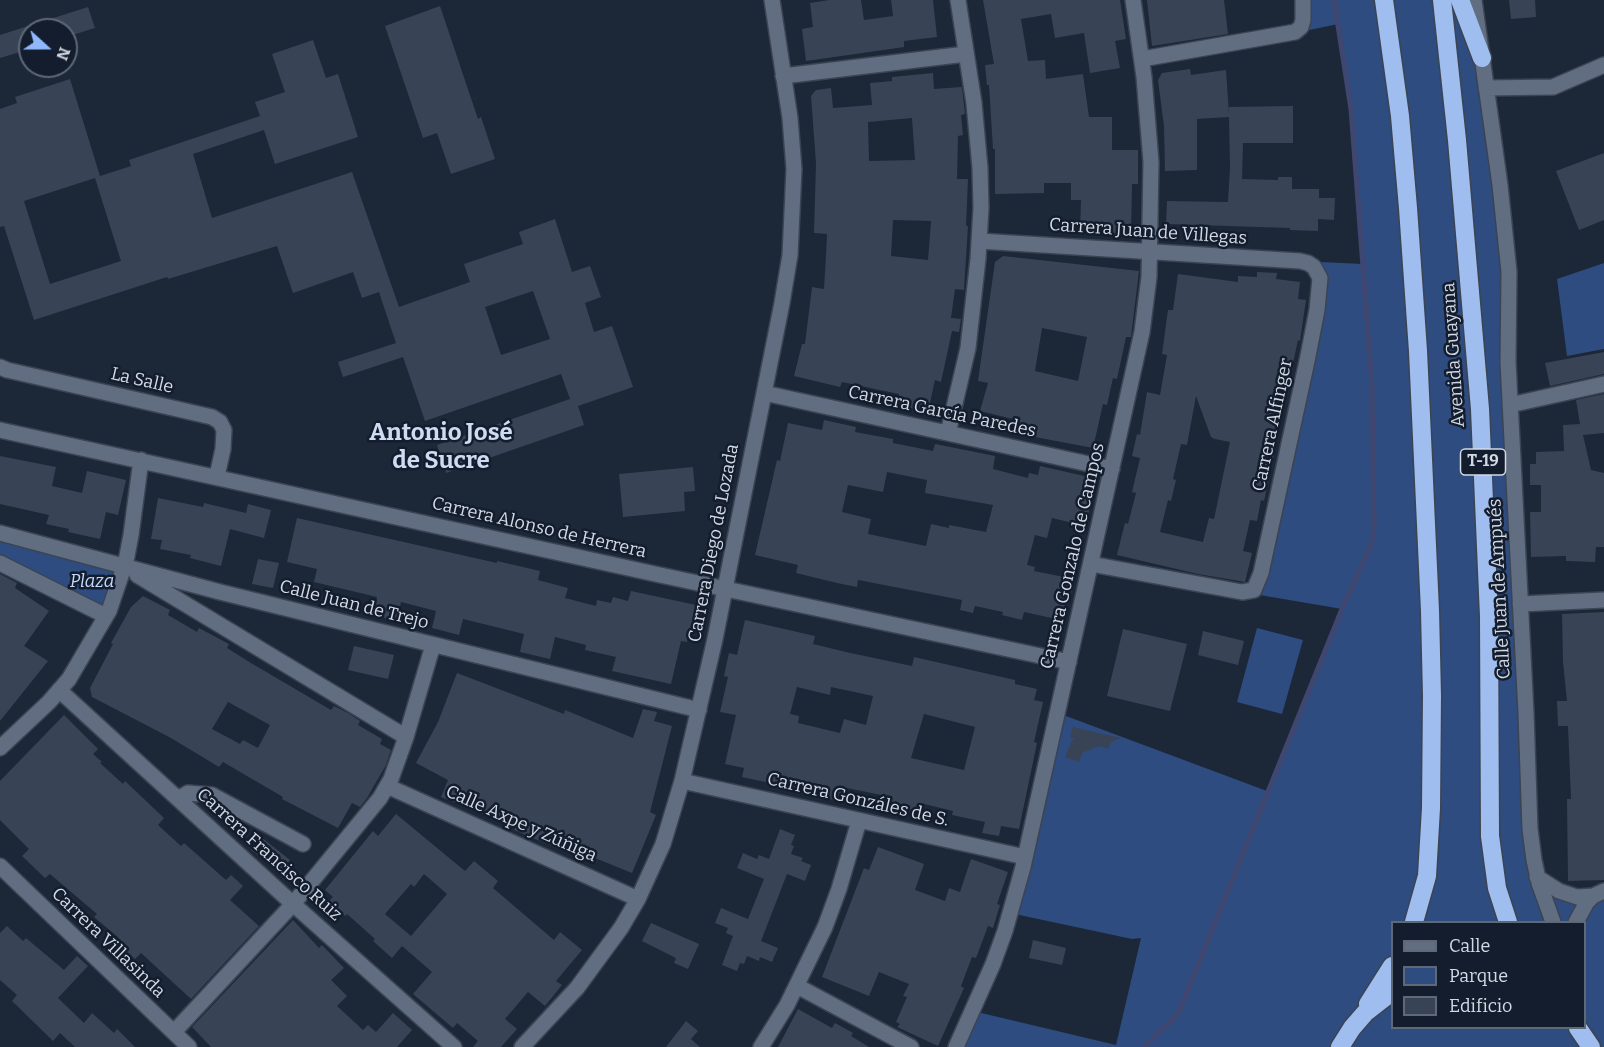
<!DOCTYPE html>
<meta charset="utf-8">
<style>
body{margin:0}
#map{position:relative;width:1604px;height:1047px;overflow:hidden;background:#1c2738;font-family:Bitter,serif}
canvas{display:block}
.legend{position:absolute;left:1391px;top:921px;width:195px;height:108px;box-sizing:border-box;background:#131d2d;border:2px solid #5f6876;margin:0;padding:8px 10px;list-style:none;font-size:18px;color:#d2d9e4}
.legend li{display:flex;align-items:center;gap:12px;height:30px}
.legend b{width:30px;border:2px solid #5f6876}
.north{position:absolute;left:18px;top:18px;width:60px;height:60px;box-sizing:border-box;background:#131d2d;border:2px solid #5f6876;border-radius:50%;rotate:111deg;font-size:16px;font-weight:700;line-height:24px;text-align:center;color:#d2d9e4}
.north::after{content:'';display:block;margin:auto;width:21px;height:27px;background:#8fb8fd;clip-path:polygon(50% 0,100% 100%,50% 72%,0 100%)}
</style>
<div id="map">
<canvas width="1604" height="1047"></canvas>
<ul class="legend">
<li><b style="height:8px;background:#616d81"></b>Calle</li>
<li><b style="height:16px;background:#2e4c7f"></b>Parque</li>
<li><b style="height:16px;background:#384456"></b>Edificio</li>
</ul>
<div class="north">N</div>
</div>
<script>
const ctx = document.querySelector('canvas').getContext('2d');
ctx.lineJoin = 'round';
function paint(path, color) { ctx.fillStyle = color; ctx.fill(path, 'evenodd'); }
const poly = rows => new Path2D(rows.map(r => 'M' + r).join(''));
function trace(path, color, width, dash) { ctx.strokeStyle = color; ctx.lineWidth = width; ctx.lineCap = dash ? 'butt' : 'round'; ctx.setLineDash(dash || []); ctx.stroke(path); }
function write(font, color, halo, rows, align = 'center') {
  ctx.font = font + ' Bitter,serif'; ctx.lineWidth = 5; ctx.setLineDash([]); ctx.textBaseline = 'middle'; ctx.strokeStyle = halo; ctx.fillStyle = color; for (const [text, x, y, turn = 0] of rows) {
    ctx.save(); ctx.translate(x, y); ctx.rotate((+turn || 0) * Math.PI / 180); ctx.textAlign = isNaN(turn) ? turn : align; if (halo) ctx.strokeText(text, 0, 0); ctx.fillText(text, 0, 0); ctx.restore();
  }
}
paint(poly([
 [1303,0,1474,0,1500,185,1534,860,1559,891,1604,891,1604,1047,956,1047,973,1011,1116,1045,1141,938,1132,939,1010,913,1058,713,1267,791,1342,609,1242,592,1249,592,1320,286,1300,261,1363,264,1351,109,1338,24,1286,35,1295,32],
 [1392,922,1584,922,1584,1028,1392,1028],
 [1604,263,1604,349,1567,356,1557,279],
 [0,535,124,567,109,611,0,560],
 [1257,628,1303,640,1282,714,1237,702]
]), '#2e4c7f');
trace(poly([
 [1144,1047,1178,1014,1342,609,1371,545,1374,527,1372,386,1351,109,1334,0]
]), '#3f466f', 5);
paint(poly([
 [829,0,861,0,864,20,893,16,891,0,933,0,937,37,904,41,904,47,806,61,802,29,813,27,810,3],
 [983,0,1120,0,1126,39,1115,41,1120,68,1090,73,1084,33,1055,38,1051,14,1021,19,1028,61,1045,60,1046,79,1083,74,1089,117,1112,117,1112,150,1138,150,1138,184,1132,184,1131,234,1080,233,1081,200,1071,200,1071,183,1044,183,1044,193,995,194,995,149,993,149,989,85,987,85,985,65,994,64],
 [1147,0,1224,0,1228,34,1152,46],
 [1509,0,1535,0,1536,17,1511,19],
 [440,6,478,119,481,117,495,159,451,174,437,133,423,138,385,26],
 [88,7,95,28,66,37,66,30,30,30,30,49,0,58,0,35],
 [313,40,326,78,338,74,358,137,275,164,264,130,193,154,212,218,352,172,399,307,470,282,464,264,523,244,519,232,555,219,572,272,590,266,601,297,585,303,594,332,612,326,633,387,578,406,584,425,446,473,437,445,570,399,561,374,425,421,403,357,343,377,338,362,396,343,379,292,362,298,353,272,293,293,277,246,168,279,167,277,34,320,4,226,0,227,0,109,17,103,15,97,70,79,100,176,131,166,129,160,260,116,255,102,285,92,272,54],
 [95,178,121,261,50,284,24,201],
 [533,291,550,339,501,355,485,307],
 [1190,69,1191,75,1226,70,1229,114,1229,107,1293,106,1293,143,1243,143,1242,179,1278,180,1278,177,1292,177,1292,189,1319,189,1319,198,1335,198,1334,220,1318,219,1318,231,1290,230,1290,228,1166,224,1167,201,1228,202,1230,167,1229,117,1197,119,1197,170,1165,171,1164,126,1158,80,1162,73],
 [933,73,934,89,962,87,965,114,961,115,963,135,958,136,957,179,968,179,966,226,968,226,964,290,955,289,951,318,961,319,959,332,952,331,941,382,935,380,928,412,896,405,899,394,842,382,840,387,794,376,802,344,805,344,812,287,824,289,826,255,827,234,814,233,816,163,811,96,816,90,831,88,833,108,872,105,870,83,892,81,892,77],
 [912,118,915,160,869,161,868,122],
 [893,220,931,221,928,260,891,256],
 [1604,153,1604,220,1579,230,1556,171],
 [1003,256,1139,271,1131,337,1126,337,1117,379,1113,378,1107,405,1103,404,1093,448,1014,433,1017,420,980,411,988,383,978,381,995,262],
 [1042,328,1087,337,1078,381,1035,371],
 [1257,272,1277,273,1276,279,1300,282,1298,299,1306,300,1300,341,1298,340,1264,501,1261,500,1257,521,1250,520,1243,551,1252,553,1245,582,1198,574,1117,555,1125,523,1128,524,1136,493,1132,492,1140,458,1132,456,1137,434,1140,435,1147,392,1160,395,1167,355,1162,354,1168,310,1173,310,1178,274,1238,282,1238,276,1257,277],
 [1196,396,1211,437,1215,439,1230,442,1214,519,1209,518,1203,542,1160,532,1168,500,1171,501,1176,480,1173,479,1181,444,1187,445],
 [1604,352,1604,374,1550,386,1545,363],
 [1604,394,1604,433,1583,435,1591,470,1604,473,1604,547,1596,547,1595,562,1566,561,1566,556,1531,557,1530,512,1541,512,1541,485,1530,485,1530,464,1536,464,1536,452,1564,451,1563,425,1580,424,1576,400],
 [824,420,856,427,855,432,893,439,893,443,933,451,935,444,995,456,993,469,1028,478,1029,473,1038,475,1040,466,1089,477,1086,489,1094,491,1085,526,1052,518,1047,538,1035,535,1027,565,1035,567,1034,571,1074,579,1070,600,1066,599,1061,620,1024,612,1022,620,1002,615,1003,612,975,606,973,613,960,610,962,600,858,580,857,587,837,583,796,573,798,565,755,555,777,460,780,461,788,423,822,430],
 [887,472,927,480,925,493,993,505,986,532,949,525,949,528,931,524,926,546,868,534,871,519,842,512,848,485,883,492],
 [0,456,56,467,52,486,82,493,87,471,126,480,118,515,106,512,100,539,68,532,69,529,46,524,49,515,0,504],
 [693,467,695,491,684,492,685,511,623,517,619,474],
 [158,498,203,507,204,503,246,513,248,504,271,510,264,538,230,529,221,566,190,558,191,555,160,549,162,540,151,539],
 [297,518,497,563,497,561,540,571,538,580,568,588,565,598,596,606,597,600,611,603,613,597,628,601,631,591,696,605,687,642,681,641,671,684,612,671,616,657,585,650,586,645,555,637,550,659,520,652,524,634,463,619,459,635,432,628,436,611,401,602,397,621,373,615,377,597,314,582,317,569,287,562],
 [258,559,279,563,273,588,252,584],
 [0,574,17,583,15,588,49,611,24,646,48,661,0,721],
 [143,596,170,610,168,615,197,632,199,628,229,644,227,648,251,663,331,710,334,706,348,713,360,721,358,725,382,739,380,744,391,750,386,765,367,798,360,807,352,803,338,828,282,799,283,797,223,762,219,767,171,738,92,697,90,688,113,644,111,643,131,607],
 [228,702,270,725,258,748,243,740,240,744,212,729],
 [1604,612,1604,880,1568,881,1567,799,1571,799,1568,726,1558,726,1557,701,1567,701,1563,662,1562,614],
 [745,620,815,636,813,644,846,652,912,666,914,657,1015,680,1015,684,1037,689,1034,700,1043,702,1034,742,1037,743,1019,829,1001,826,999,836,982,833,985,822,952,815,953,811,920,803,918,811,890,805,891,797,847,788,844,802,783,790,784,786,742,777,744,768,725,764,736,715,720,712,728,677,724,676,729,653,737,655],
 [797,687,830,695,831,687,873,696,866,725,844,719,840,733,798,723,799,716,790,714],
 [924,714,975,727,964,770,911,758],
 [1123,629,1187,644,1170,711,1107,696],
 [1203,631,1244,641,1238,665,1198,655],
 [354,646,394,655,388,679,348,670],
 [457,673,564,714,565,710,633,738,643,709,657,712,654,721,672,726,650,812,656,815,632,873,580,852,578,857,514,830,516,827,441,797,448,780,416,763,438,722],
 [64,715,98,749,93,754,102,762,100,763,123,784,125,781,164,818,158,825,181,846,184,843,226,880,231,875,243,886,230,900,259,926,191,999,141,953,135,959,115,942,119,938,94,917,97,914,50,874,45,878,22,856,29,849,0,820,0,781],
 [1073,727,1094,732,1121,738,1111,742,1108,749,1099,746,1082,753,1079,762,1065,757,1072,740,1075,739,1070,737],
 [396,814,465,871,474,861,498,881,493,888,554,940,560,932,582,950,556,981,562,985,545,1006,528,992,505,1019,517,1029,501,1047,473,1047,478,1041,457,1023,453,1028,413,994,432,972,402,946,392,958,373,941,375,939,347,914,345,916,328,902,333,897,325,890,373,831,378,836],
 [424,874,447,894,411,936,385,914,411,884,414,887],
 [780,829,795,835,791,845,794,846,791,854,803,858,801,861,811,865,805,881,787,874,761,941,778,948,772,962,760,957,759,961,747,956,744,964,740,963,737,971,722,965,733,936,726,933,728,928,715,923,721,908,748,919,764,879,737,868,743,853,757,859,759,855,769,859],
 [261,837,290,860,280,872,251,850],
 [878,847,924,864,915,890,945,901,949,888,960,892,971,859,1008,872,997,904,1000,905,993,928,988,926,976,958,972,957,961,986,964,988,938,1046,897,1027,900,1024,896,1022,907,997,903,996,909,984,879,972,869,996,822,977,864,868,869,870],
 [293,920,319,948,322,945,344,968,331,980,347,996,337,1006,363,1030,368,1025,376,1032,393,1013,412,1030,397,1047,211,1047,192,1027],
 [651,923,699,944,688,969,674,963,676,958,642,941],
 [7,926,23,941,26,938,64,970,77,956,88,966,58,998,84,1023,92,1013,114,1033,117,1029,135,1047,75,1047,60,1033,53,1041,12,1001,17,995,0,980,0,933],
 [1033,940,1066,948,1062,965,1029,958],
 [798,1009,832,1028,835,1023,853,1033,851,1036,869,1047,778,1047],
 [686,1021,698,1031,691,1039,700,1047,666,1047]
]), '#384456');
const minor = poly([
 [1474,0,1500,185,1509,272,1508,362,1526,713,1530,829,1534,860,1539,883,1553,922],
 [1142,59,1295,32,1301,27,1303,20,1303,0],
 [783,76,966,54],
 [1486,88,1553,87,1604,65],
 [979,241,1300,261,1308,263,1314,267,1320,278,1317,310,1307,361,1261,573,1254,590,1242,592,1091,564],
 [0,367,7,370,212,417,220,422,224,430,223,449,217,476],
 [764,393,1112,469],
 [1510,405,1604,384],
 [0,430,660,575,1069,662],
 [948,433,968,348,978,259,981,208,980,168,974,103,958,0],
 [0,533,220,592,699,710],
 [0,563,106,616],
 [137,575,406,737],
 [1520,604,1604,600],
 [59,690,293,904,454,1047],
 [0,748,49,702,69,679,109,611,126,561,131,535,141,460],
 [682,781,1025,857],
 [387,786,638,899],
 [178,799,188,793,212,795,303,844],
 [0,866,189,1047],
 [1537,877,1559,891,1577,897,1593,896,1604,891],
 [1576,922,1587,902,1593,896],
 [797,986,911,1047],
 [174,1032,293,904,380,798,391,779,406,737,433,645],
 [522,1047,577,988,621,928,638,899,663,844,682,781,715,639,782,303,790,255,794,169,790,118,772,0],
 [761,1047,787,1005,825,927,839,889,859,821],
 [956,1047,993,964,1005,931,1023,867,1142,332,1149,277,1151,162,1144,77,1133,0]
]);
const highway = poly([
 [1384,0,1400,116,1408,208,1418,351,1430,611,1432,696,1431,808,1427,876,1414,922],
 [1442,0,1457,140,1480,409,1489,616,1490,836,1497,888,1508,922],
 [1460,0,1482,58],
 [1368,1004,1392,966],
 [1578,1028,1591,1047],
 [1340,1047,1352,1028,1365,1013,1392,992]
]);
trace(minor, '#3b4452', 18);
trace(highway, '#3b4452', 21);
trace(minor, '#616d81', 15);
trace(highway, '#a0bdef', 18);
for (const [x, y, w] of [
 [1483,462,45]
]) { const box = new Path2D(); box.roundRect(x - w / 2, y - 13, w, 26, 4.5); ctx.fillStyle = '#131d2d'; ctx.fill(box); trace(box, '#d2d9e4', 1.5); }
write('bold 16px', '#d2d9e4', null, [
 ["T-19",1483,462]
]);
write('18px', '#d2d9e4', '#131d2d', [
 ["Carrera Juan de Villegas",1148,232,4],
 ["Avenida Guayana",1454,355,-94],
 ["La Salle",142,381,13],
 ["Carrera García Paredes",942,412,12],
 ["Carrera Alfinger",1273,425,-78],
 ["Carrera Alonso de Herrera",539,528,13],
 ["Carrera Diego de Lozada",714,543,-79],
 ["Carrera Gonzalo de Campos",1073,556,-77],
 ["Calle Juan de Ampués",1500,589,-93],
 ["Calle Juan de Trejo",354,605,14],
 ["Carrera Gonzáles de S.",858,800,13],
 ["Calle Axpe y Zúñiga",521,824,24],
 ["Carrera Francisco Ruiz",269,855,42],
 ["Carrera Villasinda",108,943,44]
]);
write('italic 18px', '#c3d9fc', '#131d2d', [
 ["Plaza",92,582]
]);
write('bold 24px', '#cedcf3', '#131d2d', [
 ["Antonio José",441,433],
 ["de Sucre",441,461]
]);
</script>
